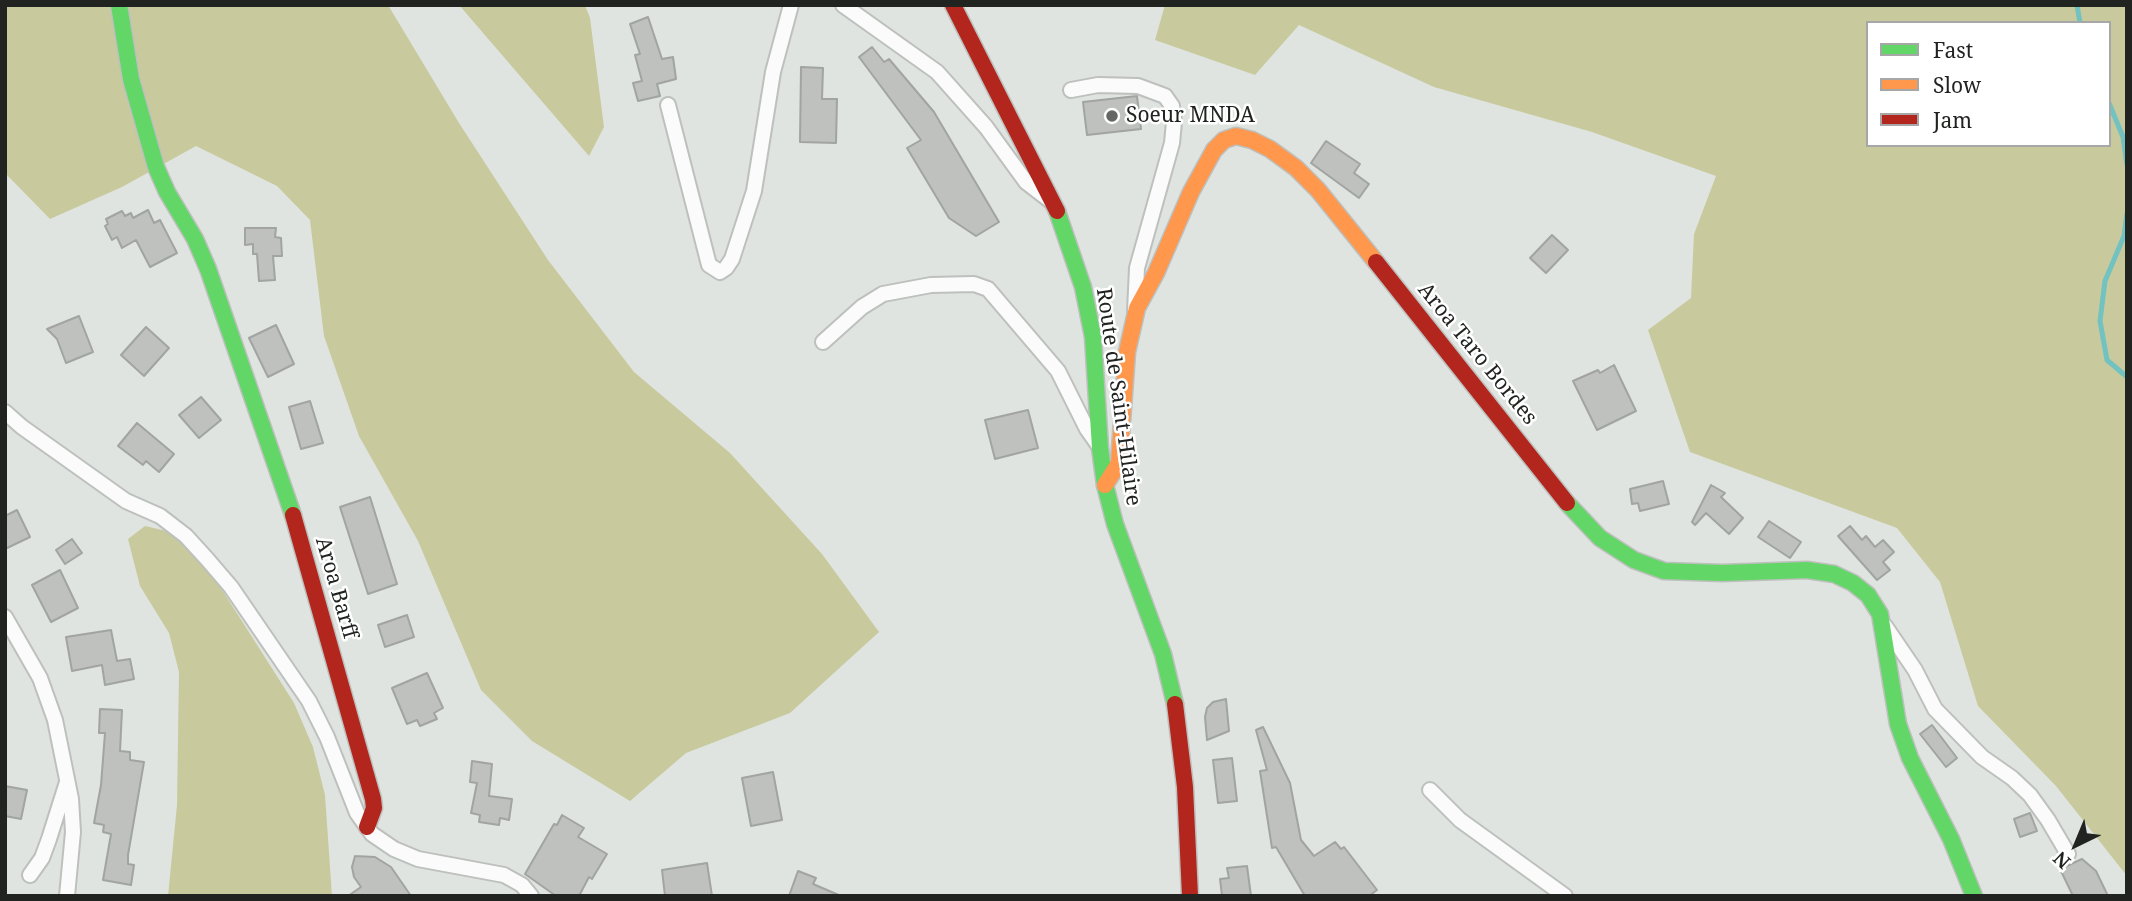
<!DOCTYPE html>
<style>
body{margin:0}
#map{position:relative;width:2132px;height:901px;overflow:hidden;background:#dfe4e0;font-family:"Noto Serif",serif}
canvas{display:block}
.frame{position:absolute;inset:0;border:7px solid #212321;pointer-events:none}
.legend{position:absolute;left:1866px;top:21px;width:245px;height:126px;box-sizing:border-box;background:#fff;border:2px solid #a6a7a6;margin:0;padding:9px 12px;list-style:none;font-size:21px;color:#212321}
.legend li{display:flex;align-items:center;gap:14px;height:35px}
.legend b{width:35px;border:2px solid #a6a7a6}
.north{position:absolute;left:2041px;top:810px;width:70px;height:70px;-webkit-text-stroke:5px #fff;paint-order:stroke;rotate:223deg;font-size:19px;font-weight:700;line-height:28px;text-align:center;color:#212321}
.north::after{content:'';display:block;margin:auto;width:24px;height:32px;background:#212321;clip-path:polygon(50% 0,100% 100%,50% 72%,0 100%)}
</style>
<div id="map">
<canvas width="2132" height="901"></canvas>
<div class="frame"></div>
<ul class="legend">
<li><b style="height:9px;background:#63d668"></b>Fast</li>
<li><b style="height:9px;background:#ff974d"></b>Slow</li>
<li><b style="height:9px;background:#b3261e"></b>Jam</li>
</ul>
<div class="north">N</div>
</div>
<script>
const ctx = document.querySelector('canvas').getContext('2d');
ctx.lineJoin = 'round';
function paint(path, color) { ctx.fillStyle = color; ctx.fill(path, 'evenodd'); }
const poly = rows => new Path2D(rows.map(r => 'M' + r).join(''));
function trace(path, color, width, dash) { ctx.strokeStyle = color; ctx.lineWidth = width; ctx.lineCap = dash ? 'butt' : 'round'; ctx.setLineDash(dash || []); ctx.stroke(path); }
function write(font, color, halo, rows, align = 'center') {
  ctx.font = font + ' "Noto Serif",serif'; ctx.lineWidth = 5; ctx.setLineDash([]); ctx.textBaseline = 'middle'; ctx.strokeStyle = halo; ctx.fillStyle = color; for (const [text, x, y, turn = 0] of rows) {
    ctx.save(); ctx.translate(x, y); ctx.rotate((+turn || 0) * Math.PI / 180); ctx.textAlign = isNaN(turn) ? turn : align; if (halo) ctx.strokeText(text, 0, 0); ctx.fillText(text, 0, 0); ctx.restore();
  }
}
paint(poly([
 [5,5,388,5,459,123,548,260,634,372,730,453,822,554,879,632,790,713,686,753,630,801,532,741,481,690,418,541,359,436,324,336,310,220,277,186,196,146,122,187,50,219,5,173],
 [459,5,585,5,590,18,604,127,589,156],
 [1165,5,2127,5,2127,876,2056,786,1978,706,1940,582,1897,528,1690,452,1648,330,1691,298,1694,234,1716,176,1592,132,1434,87,1299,25,1255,75,1155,40],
 [1868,23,2109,23,2109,145,1868,145],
 [145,526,175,533,212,574,294,703,313,747,325,795,332,896,168,896,177,805,179,672,169,633,140,586,128,539]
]), '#c8ca9d');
trace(poly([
 [2077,5,2080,23],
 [2109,103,2123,137,2127,165],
 [2127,213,2124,236,2105,281,2100,321,2107,360,2127,377]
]), '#71c2c0', 5);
const building = poly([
 [648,17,662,59,673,57,676,79,657,84,660,96,638,101,633,83,642,81,635,55,640,54,630,24,648,17],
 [872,47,884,62,889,59,934,112,999,222,976,236,949,218,907,148,921,140,859,57,872,47],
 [801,67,823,68,822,99,837,99,836,143,800,142,801,67],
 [1137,96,1141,129,1087,135,1083,102,1137,96],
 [1326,141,1360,164,1354,173,1369,184,1359,198,1311,163,1326,141],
 [148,210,154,223,160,220,177,253,150,267,136,240,122,248,117,237,112,240,105,226,108,224,106,219,122,211,125,216,131,213,133,218,148,210],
 [245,228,276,228,275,237,281,238,282,256,273,256,275,280,259,281,257,254,253,254,253,244,245,245,245,228],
 [1552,235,1568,250,1546,273,1530,258,1552,235],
 [79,316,93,352,66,363,57,339,47,329,79,316],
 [276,325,294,364,268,377,249,338,276,325],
 [146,327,169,348,144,376,121,355,146,327],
 [1614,365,1636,411,1597,430,1573,381,1598,370,1600,373,1614,365],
 [201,397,221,420,199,438,179,415,201,397],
 [310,401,323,443,301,449,289,407,310,401],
 [1028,410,1038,448,995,459,985,420,1028,410],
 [137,423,174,454,159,472,146,461,143,465,118,446,137,423],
 [1663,481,1669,504,1640,511,1638,503,1632,504,1630,489,1663,481],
 [1711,485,1725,493,1721,497,1743,518,1729,534,1706,513,1695,525,1692,522,1711,485],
 [370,497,397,584,368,594,340,507,370,497],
 [17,510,30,537,5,549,5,516,17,510],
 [1769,521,1801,542,1790,558,1758,537,1769,521],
 [1850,526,1862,540,1866,536,1875,547,1883,540,1894,552,1883,562,1890,570,1877,580,1838,536,1850,526],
 [72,539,82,553,65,564,56,550,72,539],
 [60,570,78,608,51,622,32,585,60,570],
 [407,615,414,637,385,647,378,625,407,615],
 [111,630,117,661,130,659,134,679,105,685,102,665,72,671,66,637,111,630],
 [427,673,443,708,434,713,437,719,420,726,417,720,407,724,392,688,427,673],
 [1226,699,1229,731,1207,740,1205,717,1207,708,1213,702,1226,699],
 [100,709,122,710,120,751,130,752,130,760,144,762,128,855,128,864,134,865,131,885,103,880,111,834,103,832,104,825,94,823,101,785,105,733,99,733,100,709],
 [1932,725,1957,758,1946,767,1920,734,1932,725],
 [1263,727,1290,783,1301,840,1314,856,1335,842,1341,849,1344,847,1377,890,1369,896,1305,896,1276,847,1272,848,1260,771,1267,770,1256,730,1263,727],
 [1232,758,1237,801,1218,803,1213,760,1232,758],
 [472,761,492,764,489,796,512,799,509,820,500,818,499,825,479,822,480,815,471,813,477,783,470,782,472,761],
 [773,772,782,820,751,826,742,778,773,772],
 [5,786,27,790,21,819,5,816,5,786],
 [2030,813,2037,831,2020,837,2014,819,2030,813],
 [562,815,584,828,578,837,607,854,592,879,589,877,579,896,556,896,525,874,554,824,557,825,562,815],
 [355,856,375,857,391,867,411,896,348,896,361,887,354,877,352,867,355,856],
 [2082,859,2096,871,2108,896,2073,896,2060,869,2082,859],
 [707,863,712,896,665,896,662,870,707,863],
 [1247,866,1251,896,1222,896,1220,879,1229,878,1227,868,1247,866],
 [798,871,816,878,813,884,841,896,789,896,798,871]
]);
paint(building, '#bec1bd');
trace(building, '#a1a4a1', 2);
const street = poly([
 [843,5,937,72,986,127,1026,182,1052,202],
 [1071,90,1098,85,1138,86,1165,96,1172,106,1174,122,1172,143,1137,268,1135,311],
 [668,105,709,265,720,272,726,268,732,259,754,191,773,72,791,5],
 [823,342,862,307,883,294,931,285,974,284,988,289,1058,371,1087,429,1099,446],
 [5,412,22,427,126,501,160,516,186,536,207,559,231,587,309,701,327,737,357,813,372,834,394,849,418,859,504,875,522,885,531,896],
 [5,617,40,678,55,720,71,799,73,832,67,896],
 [1885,626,1915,670,1935,709,1982,757,2012,778,2030,795,2048,820,2068,854],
 [1430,790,1460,820,1565,896],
 [30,875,42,858,49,839,67,782]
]);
const fast = poly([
 [119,5,131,79,156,167,167,192,195,239,208,269,293,515],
 [1057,211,1083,287,1093,337,1100,448,1105,485,1115,524,1163,654,1175,704],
 [1567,503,1600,538,1634,560,1664,571,1722,573,1807,570,1834,574,1853,583,1868,595,1880,614,1898,724,1910,758,1951,839,1974,896]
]);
const slow = poly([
 [1105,485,1119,463,1127,352,1137,308,1156,273,1191,192,1214,150,1224,140,1236,136,1252,140,1270,149,1296,168,1318,190,1376,262]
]);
const jam = poly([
 [953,5,1057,211],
 [1376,262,1567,503],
 [293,515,373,799,374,808,367,827],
 [1175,704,1185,787,1190,896]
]);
trace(street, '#bdc0bd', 18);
trace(fast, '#bdc0bd', 19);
trace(slow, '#bdc0bd', 19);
trace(jam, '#bdc0bd', 19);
trace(street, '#fafbfa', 14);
trace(fast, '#63d668', 16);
trace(slow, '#ff974d', 16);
trace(jam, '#b3261e', 16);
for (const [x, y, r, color] of [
 [1112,116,7,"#646764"]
]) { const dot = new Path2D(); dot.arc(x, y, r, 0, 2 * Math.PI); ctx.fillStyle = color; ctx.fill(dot); trace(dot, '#fff', 2.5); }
write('21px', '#212321', '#fff', [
 ["Soeur MNDA",1126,116]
], 'left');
write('21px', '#212321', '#fff', [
 ["Aroa Taro Bordes",1477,354,51],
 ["Route de Saint-Hilaire",1118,397,82],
 ["Aroa Barff",336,588,74]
]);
</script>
